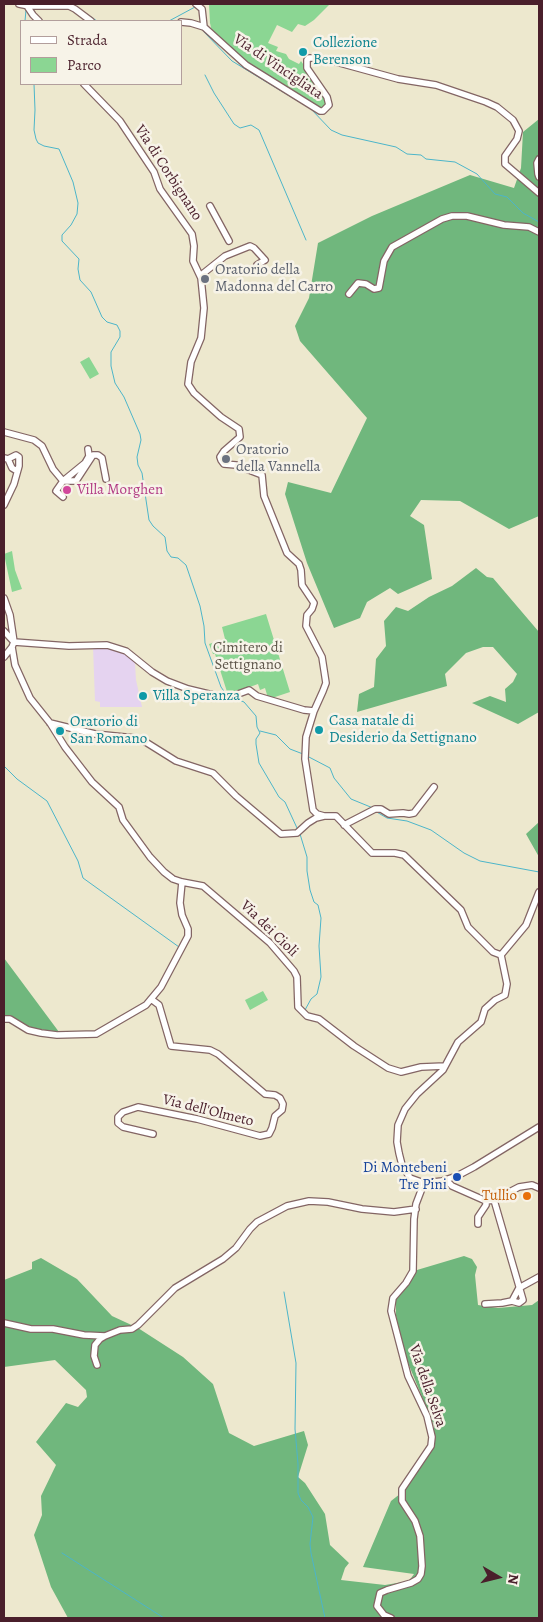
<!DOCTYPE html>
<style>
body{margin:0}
#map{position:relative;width:543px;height:1622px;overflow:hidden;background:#ede8ce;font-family:Alegreya,serif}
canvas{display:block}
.frame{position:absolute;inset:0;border:5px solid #4a1f2b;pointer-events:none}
.legend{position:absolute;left:20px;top:20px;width:162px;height:65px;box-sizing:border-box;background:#f7f3e8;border:1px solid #b29e9c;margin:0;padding:6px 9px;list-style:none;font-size:15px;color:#4a1f2b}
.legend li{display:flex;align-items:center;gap:10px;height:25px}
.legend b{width:25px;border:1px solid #b29e9c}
.north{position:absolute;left:473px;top:1552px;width:50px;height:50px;-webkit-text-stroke:4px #f7f3e8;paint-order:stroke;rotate:98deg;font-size:14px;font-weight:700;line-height:20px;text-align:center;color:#4a1f2b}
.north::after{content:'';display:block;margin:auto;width:18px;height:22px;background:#4a1f2b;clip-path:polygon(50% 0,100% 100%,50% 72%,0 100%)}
</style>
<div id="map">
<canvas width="543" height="1622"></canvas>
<div class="frame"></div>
<ul class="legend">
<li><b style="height:6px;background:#fff"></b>Strada</li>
<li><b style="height:14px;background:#8bd693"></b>Parco</li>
</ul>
<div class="north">N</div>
</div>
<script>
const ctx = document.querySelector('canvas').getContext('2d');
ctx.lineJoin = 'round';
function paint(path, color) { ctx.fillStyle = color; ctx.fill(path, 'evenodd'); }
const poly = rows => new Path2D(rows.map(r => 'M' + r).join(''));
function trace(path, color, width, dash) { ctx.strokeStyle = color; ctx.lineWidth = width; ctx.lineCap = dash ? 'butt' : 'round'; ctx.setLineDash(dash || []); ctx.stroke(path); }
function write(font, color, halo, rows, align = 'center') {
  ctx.font = font + ' Alegreya,serif'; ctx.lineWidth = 5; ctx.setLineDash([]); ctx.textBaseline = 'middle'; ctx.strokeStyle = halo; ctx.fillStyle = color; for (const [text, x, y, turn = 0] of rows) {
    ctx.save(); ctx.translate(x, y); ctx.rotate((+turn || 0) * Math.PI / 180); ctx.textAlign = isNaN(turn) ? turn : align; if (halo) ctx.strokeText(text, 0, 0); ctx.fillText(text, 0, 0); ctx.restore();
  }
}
paint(poly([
 [93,647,104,647,121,650,132,657,135,664,136,680,142,707,100,707,100,702,95,701]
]), '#e5d3f0');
paint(poly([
 [209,4,330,4,314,20,305,26,298,24,292,32,277,25,268,43,278,47,276,51,286,54,289,59,299,64,301,61,327,99,328,104,321,110,246,62,212,32,210,23],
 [89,357,99,374,90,379,80,362],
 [12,551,15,570,22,589,12,592,4,554],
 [266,614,290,692,272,698,268,698,265,688,260,690,258,684,228,695,215,654,213,654,209,644,225,639,222,627],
 [263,991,268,1000,250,1010,245,1000]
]), '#8bd693');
paint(poly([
 [539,119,539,516,509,529,460,501,421,500,410,516,424,525,432,579,398,594,390,588,367,602,360,618,334,628,307,563,285,494,288,482,331,493,367,418,300,341,295,326,309,298,318,243,372,216,470,175,514,188,521,168,523,132],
 [476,568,487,577,493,578,539,632,539,712,518,724,472,703,490,696,506,702,505,689,513,682,517,674,493,647,483,647,466,653,445,674,447,686,357,712,359,694,374,687,376,659,386,646,384,621,396,607,408,611,429,597,452,586],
 [539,804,539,857,526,834,539,822],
 [4,958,59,1032,32,1028,10,1017,4,1017],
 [464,1256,472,1259,477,1267,475,1275,478,1305,498,1308,532,1305,539,1300,539,1618,68,1618,51,1587,34,1535,42,1515,41,1496,56,1465,36,1442,66,1403,78,1407,87,1397,86,1390,55,1360,4,1367,4,1280,32,1269,32,1262,41,1258,77,1279,112,1316,138,1328,183,1357,213,1384,229,1433,254,1446,304,1431,308,1445,298,1477,305,1483,325,1514,330,1545,349,1563,345,1568,341,1580,385,1585,409,1581,414,1574,363,1567,391,1501,405,1490,433,1447,434,1426,406,1358,396,1316,396,1299,405,1289,417,1270]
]), '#70b77d');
trace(poly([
 [72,4,76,6],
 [81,10,97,21],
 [25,21,26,10],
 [169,21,195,7],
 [203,29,204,32,232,61,311,109,331,130,342,135,396,147,407,154,421,155,426,159,455,162,477,174,495,194,507,197,523,213,539,222],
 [205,75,214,93,234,124,240,128,251,125,259,130,306,240],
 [34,84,35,110,34,130,36,139,38,143,44,146,59,149,73,182,78,203,77,214,71,225,62,235,62,241,79,259,78,269,80,280,91,292,102,317,107,322,117,325,120,331,120,337,111,352,111,366,115,383,124,397,140,434,141,440,137,457,138,465,142,473,149,520,153,526,165,537,167,551,171,557,178,558,186,565,200,606,204,626,205,643,221,687,226,694],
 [234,698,244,702,256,716,257,727,260,733,256,739,256,744,259,763,279,797,285,802,297,828],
 [260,731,276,735,290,749,303,754],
 [307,756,330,768,334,778,351,799,373,808],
 [4,766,17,779,47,801,78,861,83,878,179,947],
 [375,811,387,818,407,821,431,830,464,853,480,861,539,872],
 [300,834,307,857,307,871,310,890,314,902,318,905,321,918,319,946,321,977,317,994,311,999,305,1010],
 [284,1292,296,1363,295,1429,298,1464,298,1493,301,1500,308,1507,313,1517,310,1544,311,1553,325,1618],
 [62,1553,164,1618]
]), '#4cb5c9', 1);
const minor = poly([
 [19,4,29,6,69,6,75,9,91,21],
 [196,4,202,9,204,27],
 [27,6,33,15,39,21],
 [181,22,191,23,204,27,246,65,320,111,323,111,329,105,327,97,307,68,307,60,309,58,315,58,336,62,398,79,436,85,486,102,497,107,513,120,519,131,517,139,505,156,505,164,539,193],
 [84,84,120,121,154,172,160,189,192,234,194,246,193,261,201,278,204,308,201,338,191,362,188,384,194,393,221,417,239,429,240,437,224,451,220,457,221,460,224,464,236,465,262,475,264,496,287,553,299,564,301,570,302,585,314,603,312,609,307,615,306,626,322,657,326,683,323,691,314,711,306,737,305,759,313,810,317,814,324,816],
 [539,159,537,163,538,174,539,177],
 [210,206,229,241],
 [200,276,225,256,250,246,254,248,265,260,257,265],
 [349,294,358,283,366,284,374,289,379,288,384,261,392,247,442,219,452,216,467,216,504,225,529,227,539,232],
 [4,432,34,440,42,446,53,469,63,481],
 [4,458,8,459,16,455,19,457,19,466,14,484,4,505],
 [8,459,12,468,17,471],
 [63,481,76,481,93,455,98,455,102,458,106,479],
 [63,497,56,491,63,481,85,463,89,456,88,449],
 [4,598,10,615,14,642,12,647,15,665,30,698,50,723,65,747,92,782,119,807,123,820,150,857,164,872,173,879,182,882,203,886,270,943,294,971,297,977,298,1007,307,1016,319,1019,354,1046,388,1068,401,1072,421,1067,445,1066],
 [4,631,14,642],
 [14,642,69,646,107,645,126,651,152,672,167,681,188,689,217,696,230,697,249,690,257,696,304,710,314,711],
 [4,657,12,647],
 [50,723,95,734,135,738,144,741,176,761,213,773,236,796,281,834,297,833,308,823,316,818,324,816,336,816,372,853,395,853,404,855,461,910,468,927,493,952,501,955],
 [344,825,375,809,381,809,389,814,403,813,409,814,414,813,434,787],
 [501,955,507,984,505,995,495,1000,485,1009,481,1022,458,1042,443,1070,417,1094,405,1109,398,1125,397,1142,399,1153,402,1165,410,1178,424,1183,442,1181,457,1176,474,1167,539,1127],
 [501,955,526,925,539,892],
 [151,999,159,1005,171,1046,210,1050,218,1054,265,1094,275,1095,280,1098,283,1104,282,1110,275,1116,272,1128,269,1134,260,1136,197,1119,138,1107,123,1112,118,1117,118,1123,123,1127,153,1134],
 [4,1019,10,1019,28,1030,41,1033,57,1035,96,1034,146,1005,161,987,188,936,188,929,182,915,180,903,182,882],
 [446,1180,452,1186,486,1201,494,1200,519,1187,532,1185,539,1188],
 [478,1224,478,1217,486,1205,486,1201],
 [512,1301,519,1288,539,1277],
 [485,1304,502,1303,512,1301,519,1303,523,1300,494,1200],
 [4,1323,31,1329,53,1329,84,1335,105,1336,120,1330,132,1329,138,1325,175,1288,223,1259,236,1248,250,1229,257,1222,287,1206,309,1201,328,1202,362,1209,394,1212,416,1209],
 [97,1365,94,1356,95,1345,100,1339,105,1336],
 [391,1618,384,1615,377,1606,380,1593,387,1590,411,1583,418,1579,421,1574,422,1566,420,1536,415,1521,402,1501,402,1489,431,1446,432,1437,427,1416,408,1376,391,1311,393,1298,406,1283,413,1271,414,1219,416,1204,424,1183]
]);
trace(minor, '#836564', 8);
trace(minor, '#fff', 5.5);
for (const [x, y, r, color] of [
 [303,52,5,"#0f9aa8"],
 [205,279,5,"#6b7280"],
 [226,459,5,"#6b7280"],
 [67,490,5,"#d1479c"],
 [143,696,5,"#0f9aa8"],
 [319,730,5,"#0f9aa8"],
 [60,731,5,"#0f9aa8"],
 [457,1177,5,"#1a4fb4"],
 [527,1196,5,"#e8710a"]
]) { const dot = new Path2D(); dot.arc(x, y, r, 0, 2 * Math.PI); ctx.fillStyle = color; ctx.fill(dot); trace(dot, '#f7f3e8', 2); }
write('15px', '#0d838f', '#f7f3e8', [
 ["Collezione",313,43],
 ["Berenson",313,60],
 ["Villa Speranza",153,696],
 ["Casa natale di",329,721],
 ["Desiderio da Settignano",329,738],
 ["Oratorio di",70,722],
 ["San Romano",70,739]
], 'left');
write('15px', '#4a1f2b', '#f7f3e8', [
 ["Via di Vincigliata",278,67,34],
 ["Via di Corbignano",168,173,57],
 ["Via dei Cioli",269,929,44],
 ["Via dell'Olmeto",208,1111,14],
 ["Via della Selva",427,1386,71]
]);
write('15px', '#5b616d', '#f7f3e8', [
 ["Oratorio della",215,270],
 ["Madonna del Carro",215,287],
 ["Oratorio",236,450],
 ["della Vannella",236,467]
], 'left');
write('15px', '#b23c85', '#f7f3e8', [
 ["Villa Morghen",77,490]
], 'left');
write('15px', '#5e564a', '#f7f3e8', [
 ["Cimitero di",248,648],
 ["Settignano",248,665]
]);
write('15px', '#164399', '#f7f3e8', [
 ["Di Montebeni",447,1168],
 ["Tre Pini",447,1185]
], 'right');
write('15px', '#c56008', '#f7f3e8', [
 ["Tullio",517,1196]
], 'right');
</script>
